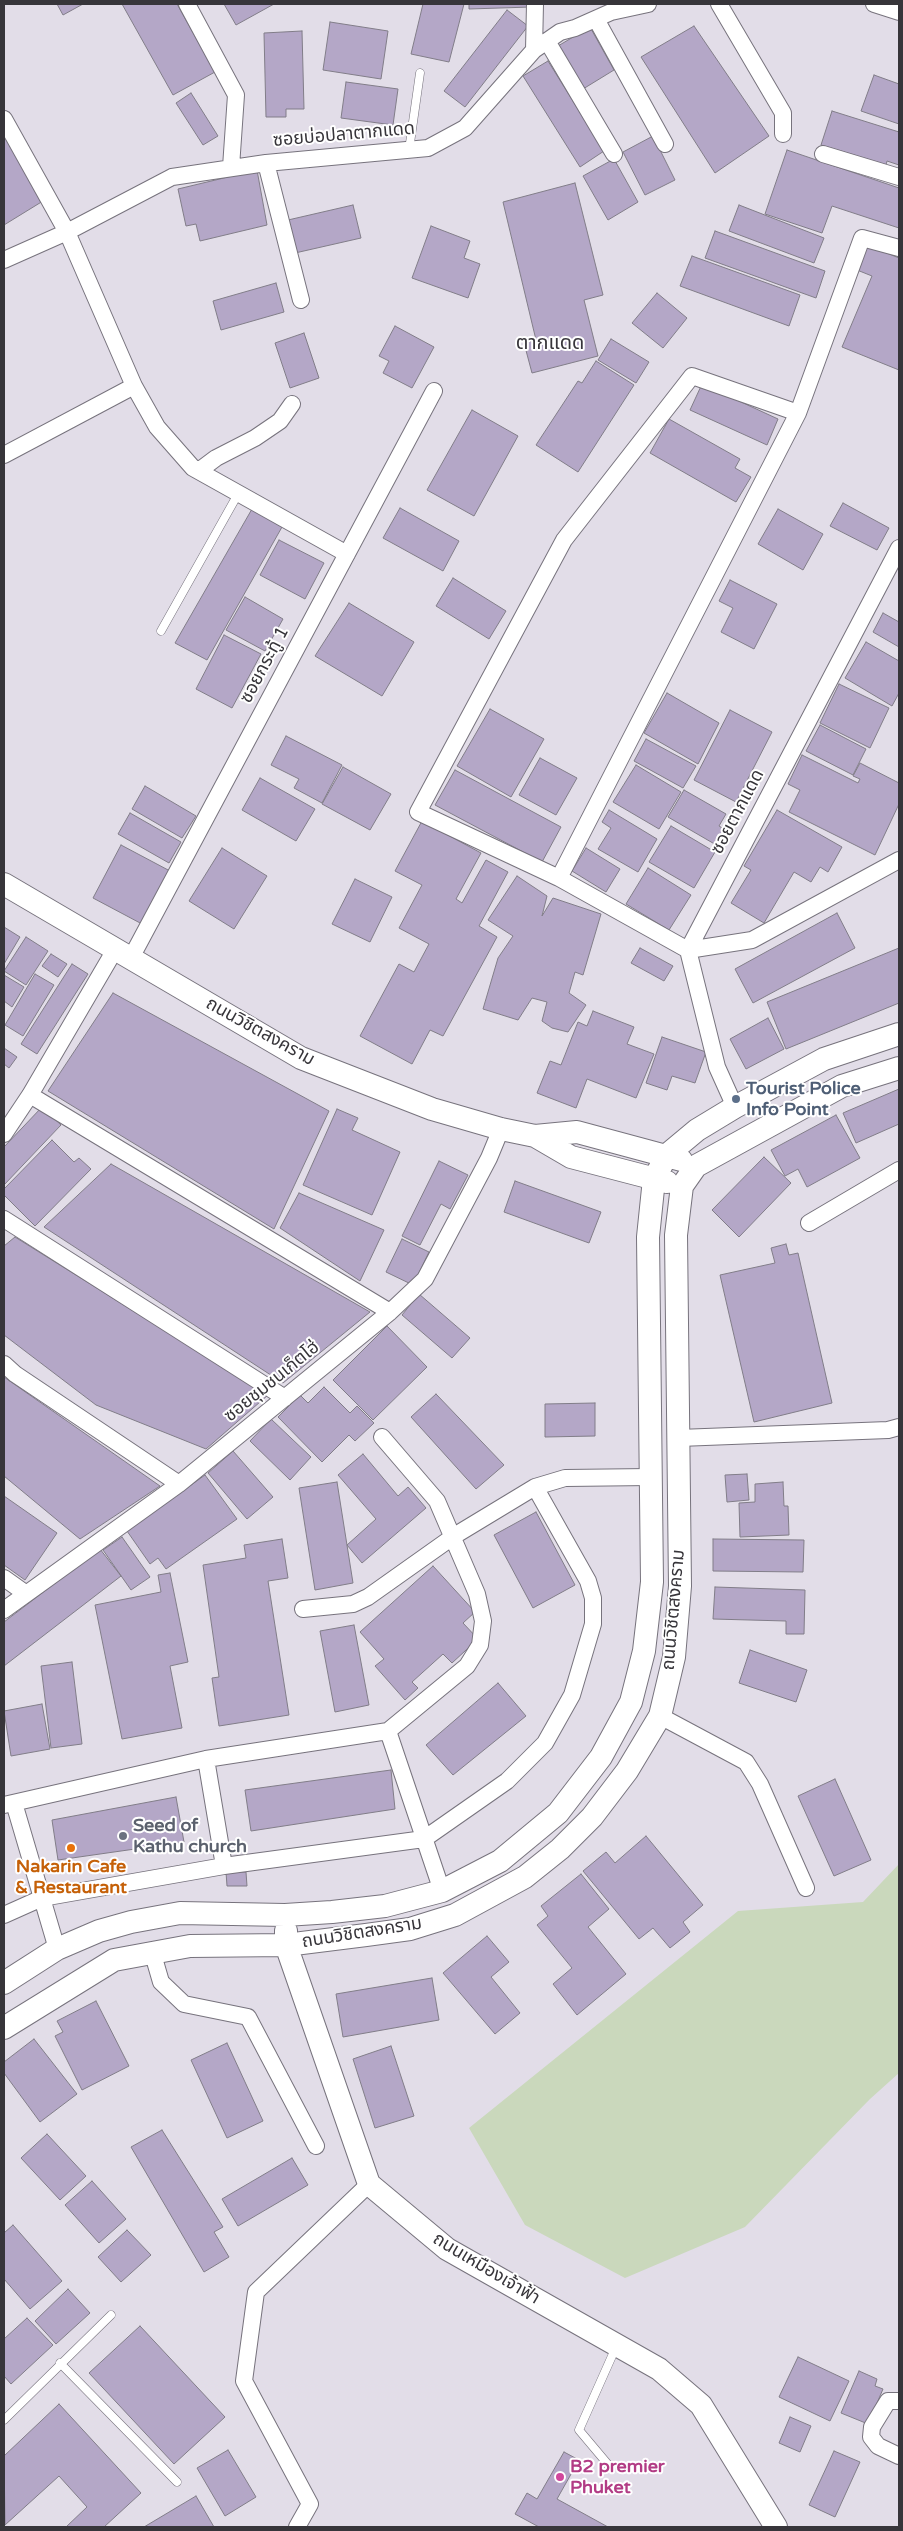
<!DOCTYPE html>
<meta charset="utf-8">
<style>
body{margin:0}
#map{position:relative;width:903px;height:2531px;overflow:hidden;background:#e2dde8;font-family:"Varela Round",sans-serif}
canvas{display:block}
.frame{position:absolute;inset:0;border:5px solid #37353a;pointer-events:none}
</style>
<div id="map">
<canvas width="903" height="2531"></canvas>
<div class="frame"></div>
</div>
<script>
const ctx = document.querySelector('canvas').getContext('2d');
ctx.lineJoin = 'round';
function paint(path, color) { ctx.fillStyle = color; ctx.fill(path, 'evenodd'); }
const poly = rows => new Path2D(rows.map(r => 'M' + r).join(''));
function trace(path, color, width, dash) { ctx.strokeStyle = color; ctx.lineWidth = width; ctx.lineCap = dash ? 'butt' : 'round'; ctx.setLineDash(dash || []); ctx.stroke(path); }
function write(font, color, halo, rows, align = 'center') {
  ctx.font = font + ' "Varela Round","Noto Sans Thai",sans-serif'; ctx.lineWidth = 4; ctx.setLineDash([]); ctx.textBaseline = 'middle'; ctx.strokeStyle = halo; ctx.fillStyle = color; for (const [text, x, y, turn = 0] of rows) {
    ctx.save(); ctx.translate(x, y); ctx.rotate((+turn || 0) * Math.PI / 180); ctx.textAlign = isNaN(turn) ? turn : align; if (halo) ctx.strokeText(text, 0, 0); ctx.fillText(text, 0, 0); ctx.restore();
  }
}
paint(poly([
 [899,1864,899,2073,870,2099,745,2227,625,2278,525,2225,469,2128,738,1911,863,1902]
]), '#cad8bc');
const building = poly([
 [57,4,83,4,63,15,57,4],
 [122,4,177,4,215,72,173,95,122,4],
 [224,4,274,4,236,25,224,4],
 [423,4,464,4,449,62,411,54,423,4],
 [469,4,531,4,531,7,469,9,469,4],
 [507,10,528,26,465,107,444,91,507,10],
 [330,22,388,31,381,79,323,70,330,22],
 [694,26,769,136,715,173,641,57,694,26],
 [590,27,614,70,583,89,558,46,590,27],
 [302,31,304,109,286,109,286,117,266,117,264,33,302,31],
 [548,61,604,151,580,167,523,76,548,61],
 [874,75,899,84,899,124,861,111,874,75],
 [346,82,398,89,393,125,341,118,346,82],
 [191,93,218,136,203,145,176,103,191,93],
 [832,111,899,132,899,165,887,161,886,165,821,145,832,111],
 [4,134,43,201,4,225,4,134],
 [653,136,675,180,645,195,623,152,653,136],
 [787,150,899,188,899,228,832,206,822,233,765,214,787,150],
 [614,159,638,202,608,220,583,176,614,159],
 [257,170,267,225,200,241,196,224,186,226,178,189,257,170],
 [575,183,603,295,584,300,598,356,532,373,524,343,536,340,503,202,575,183],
 [353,205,361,238,295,253,288,220,353,205],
 [739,205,824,238,814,263,729,231,739,205],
 [431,226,470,241,464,258,480,264,468,298,412,278,431,226],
 [715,231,825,271,816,298,705,258,715,231],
 [867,245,899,258,899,370,842,347,872,276,857,270,867,245],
 [692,256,800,295,789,326,680,286,692,256],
 [276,283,284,312,221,330,213,301,276,283],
 [657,293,687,318,663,348,632,323,657,293],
 [395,326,434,347,412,388,383,373,389,361,379,356,395,326],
 [304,333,319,378,290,388,275,343,304,333],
 [611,339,649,362,636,383,598,360,611,339],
 [596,361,634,385,578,472,536,445,578,381,582,383,596,361],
 [702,384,778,419,767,445,690,410,702,384],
 [472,410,518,436,474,516,427,490,472,410],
 [669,419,740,459,735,468,751,477,736,502,650,453,669,419],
 [843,503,889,528,877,550,830,526,843,503],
 [400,508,459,541,443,571,383,538,400,508],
 [252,509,282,527,207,660,175,643,252,509],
 [778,509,823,534,803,570,758,544,778,509],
 [279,540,324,563,305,599,260,575,279,540],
 [453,578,506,611,489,639,436,606,453,578],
 [730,580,777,604,754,649,721,632,733,608,719,601,730,580],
 [245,597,283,619,265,651,226,630,245,597],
 [349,603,414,642,382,696,315,656,349,603],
 [883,613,899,622,899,647,873,632,883,613],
 [224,635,261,654,232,708,196,689,224,635],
 [866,642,899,661,899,693,892,706,845,678,866,642],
 [839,684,889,708,870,748,820,723,839,684],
 [667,693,719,723,698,764,644,733,667,693],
 [490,709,544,739,511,797,457,766,490,709],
 [730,710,772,732,736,802,694,780,730,710],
 [820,725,866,749,853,775,806,751,820,725],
 [286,736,342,765,322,803,294,788,299,779,271,765,286,736],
 [646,739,696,766,683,788,634,761,646,739],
 [802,755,858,783,860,779,853,776,860,763,899,783,899,804,875,855,789,812,800,790,788,784,802,755],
 [540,758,577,778,556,815,519,795,540,758],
 [636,765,681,792,659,829,613,802,636,765],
 [343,767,391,794,370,830,322,804,343,767],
 [455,770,561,827,542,862,435,805,455,770],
 [260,778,315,809,296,841,242,810,260,778],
 [145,786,196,816,182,838,132,809,145,786],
 [684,790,726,814,719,826,727,831,718,846,668,817,684,790],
 [609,810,657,839,638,872,598,849,611,828,602,822,609,810],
 [777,810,842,847,828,872,820,867,811,882,794,872,764,923,731,903,751,870,744,866,777,810],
 [130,813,181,842,169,863,118,834,130,813],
 [422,821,481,853,456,899,462,903,486,860,508,872,479,926,497,937,443,1036,430,1030,412,1064,360,1036,399,964,414,972,429,944,399,928,422,885,395,871,422,821],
 [671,826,715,852,694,888,649,862,671,826],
 [121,845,170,871,142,924,93,898,121,845],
 [222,848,267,876,234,929,189,901,222,848],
 [586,848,620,869,606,892,572,871,586,848],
 [648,868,691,895,669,930,626,904,648,868],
 [517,876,547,896,542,916,553,898,601,914,583,975,575,972,569,993,586,1005,568,1032,552,1028,542,1021,547,1002,532,998,518,1020,483,1009,498,958,513,936,488,920,517,876],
 [355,879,392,897,370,942,332,924,355,879],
 [837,913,855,948,753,1003,735,969,837,913],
 [4,927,20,937,4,964,4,927],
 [26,937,48,951,26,985,4,971,26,937],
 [640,948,673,966,664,981,631,963,640,948],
 [899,948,899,1003,786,1049,767,1002,899,948],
 [51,954,67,964,58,977,42,966,51,954],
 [72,964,88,974,37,1054,21,1044,72,964],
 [35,974,54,985,23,1036,5,1025,35,974],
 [4,975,24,987,12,1007,4,1001,4,975],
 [113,993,329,1111,274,1229,48,1091,113,993],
 [593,1011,634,1027,627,1044,654,1054,636,1098,587,1079,576,1108,537,1093,550,1061,561,1065,578,1022,587,1026,593,1011],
 [768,1018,784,1049,746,1069,730,1039,768,1018],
 [662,1037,706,1052,695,1083,672,1076,667,1090,646,1083,662,1037],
 [4,1048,17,1057,9,1068,4,1064,4,1048],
 [899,1089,899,1124,856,1143,843,1113,899,1089],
 [42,1107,61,1125,4,1185,4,1147,42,1107],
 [337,1109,358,1118,352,1130,400,1152,372,1215,303,1185,337,1109],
 [836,1115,860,1158,807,1187,798,1169,785,1176,771,1150,836,1115],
 [52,1140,74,1162,79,1158,91,1169,35,1226,4,1195,4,1189,52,1140],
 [764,1157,791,1183,739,1237,712,1210,764,1157],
 [439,1161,468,1175,450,1209,441,1204,420,1245,402,1236,439,1161],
 [111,1164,370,1312,283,1383,44,1227,111,1164],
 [515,1181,601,1212,589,1243,504,1212,515,1181],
 [299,1193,384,1230,360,1281,280,1228,299,1193],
 [15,1237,268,1395,206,1449,96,1405,4,1335,4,1246,15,1237],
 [402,1239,429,1252,413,1285,386,1272,402,1239],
 [786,1244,789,1255,798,1253,832,1403,754,1422,720,1275,775,1263,771,1248,786,1244],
 [419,1294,470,1338,452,1358,402,1315,419,1294],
 [387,1326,427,1367,373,1420,333,1380,387,1326],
 [4,1377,160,1486,80,1539,4,1476,4,1377],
 [324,1387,350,1413,357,1406,374,1423,355,1441,349,1435,322,1462,278,1417,300,1395,308,1403,324,1387],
 [436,1394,504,1465,476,1489,411,1417,436,1394],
 [595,1403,595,1436,545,1437,545,1404,595,1403],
 [271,1419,311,1457,290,1480,250,1441,271,1419],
 [233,1451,273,1497,247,1519,208,1473,233,1451],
 [363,1454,398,1496,408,1487,426,1508,362,1563,347,1545,376,1519,338,1475,363,1454],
 [747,1474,749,1500,727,1502,725,1475,747,1474],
 [205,1475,237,1519,166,1569,158,1558,150,1564,127,1531,205,1475],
 [337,1482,353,1583,315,1590,299,1488,337,1482],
 [783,1482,784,1506,788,1506,789,1535,740,1537,739,1503,755,1502,755,1484,783,1482],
 [4,1496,57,1533,25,1580,4,1565,4,1496],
 [536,1512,575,1585,533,1608,494,1535,536,1512],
 [122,1537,150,1577,131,1590,103,1550,122,1537],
 [282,1539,288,1578,268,1581,289,1715,219,1726,212,1678,219,1677,203,1565,246,1558,244,1545,282,1539],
 [713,1539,804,1540,803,1572,713,1571,713,1539],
 [100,1549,121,1576,4,1666,4,1622,100,1549],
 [433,1566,475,1612,463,1623,478,1639,452,1663,443,1654,412,1682,418,1688,405,1700,375,1666,384,1659,360,1632,433,1566],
 [170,1573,188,1662,170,1666,182,1728,122,1739,95,1605,161,1592,158,1575,170,1573],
 [715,1587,805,1590,804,1634,786,1634,786,1621,713,1619,715,1587],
 [354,1625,369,1705,335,1712,320,1631,354,1625],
 [750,1650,807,1670,796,1702,739,1683,750,1650],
 [72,1662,82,1744,51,1748,41,1666,72,1662],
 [498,1683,526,1716,453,1775,426,1745,498,1683],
 [42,1704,50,1749,11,1756,4,1711,42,1704],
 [391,1770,395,1809,251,1831,245,1790,391,1770],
 [835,1779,871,1860,834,1876,798,1796,835,1779],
 [176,1797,184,1842,58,1860,52,1820,176,1797],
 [646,1836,703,1905,683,1922,690,1932,670,1948,653,1928,639,1939,583,1871,606,1852,615,1863,646,1836],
 [226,1872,246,1872,247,1886,227,1886,226,1872],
 [581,1874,609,1909,588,1927,626,1974,577,2015,553,1984,572,1968,537,1925,548,1916,541,1906,581,1874],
 [487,1936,509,1962,491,1977,520,2013,495,2034,443,1973,487,1936],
 [432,1978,439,2020,343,2037,336,1994,432,1978],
 [96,2001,129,2066,82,2090,55,2036,63,2032,57,2021,96,2001],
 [34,2039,77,2094,40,2122,4,2073,4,2062,34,2039],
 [227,2043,263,2121,227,2138,191,2060,227,2043],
 [391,2046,414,2116,375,2128,353,2059,391,2046],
 [162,2130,223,2227,214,2232,229,2257,204,2272,131,2147,162,2130],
 [47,2134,86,2176,60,2200,21,2158,47,2134],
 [292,2158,308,2185,238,2226,222,2199,292,2158],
 [92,2181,126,2219,99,2243,65,2205,92,2181],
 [13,2225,62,2281,30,2309,4,2279,4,2233,13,2225],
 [127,2230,151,2255,121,2282,98,2257,127,2230],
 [68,2289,90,2313,56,2344,35,2321,68,2289],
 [27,2318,53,2345,11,2384,4,2376,4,2339,27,2318],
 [140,2326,225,2417,174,2464,89,2373,140,2326],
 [798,2357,849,2381,830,2421,779,2397,798,2357],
 [859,2371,877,2379,875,2386,883,2389,868,2424,841,2413,859,2371],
 [59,2404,141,2493,104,2527,66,2527,87,2507,59,2476,5,2525,4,2456,59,2404],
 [790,2417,811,2426,800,2452,779,2443,790,2417],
 [228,2450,256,2497,225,2516,197,2468,228,2450],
 [834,2451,860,2462,835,2517,809,2505,834,2451],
 [564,2452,579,2460,557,2499,608,2527,539,2527,515,2514,527,2493,537,2499,564,2452],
 [196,2496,214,2527,144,2527,196,2496]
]);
paint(building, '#b4a7c7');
trace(building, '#817d88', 1);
const lane = poly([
 [409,150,420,73],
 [161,631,238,494],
 [60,2363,177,2482],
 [4,2420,111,2315],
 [611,2468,579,2430,616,2347]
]);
const street = poly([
 [187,4,236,95,231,167],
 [719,4,783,113,783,134],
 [874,4,899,12],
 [596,19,665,144],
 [547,41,614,154],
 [534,50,535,4],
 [4,119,67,232,134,386,157,427,193,468,347,554],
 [823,154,899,177],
 [266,163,301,300],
 [4,260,67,232,172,177,266,163,428,148,465,128,534,50,560,32,575,28,611,12,648,4],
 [798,413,692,376,564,540,418,812,559,878,688,950,752,940,899,860],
 [4,455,134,386],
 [193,468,200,470,216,458,255,438,280,421,292,404],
 [559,878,798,413,862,238,899,248],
 [131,958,434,391],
 [30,1095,390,1312],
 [735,1107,717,1067,688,950,899,548],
 [4,1134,30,1095,116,948],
 [4,1219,285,1398],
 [809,1223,899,1170],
 [4,1364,15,1374,179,1484],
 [679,1438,888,1430,899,1427],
 [535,1487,565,1478,650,1477],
 [4,1578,25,1593],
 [4,1610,179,1484,390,1312,425,1279,489,1158,501,1129],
 [660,1716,746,1762,760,1784,806,1888],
 [388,1731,442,1891],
 [206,1759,224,1866],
 [14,1803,57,1949],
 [4,1805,206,1759,388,1731,467,1666,480,1645,483,1621,477,1594,437,1501,382,1437],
 [4,1915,42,1898,224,1866,424,1839,507,1781,545,1743,572,1695,593,1624,593,1598,588,1581,535,1487,454,1536,368,1597,353,1604,303,1609],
 [152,1951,161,1982,184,2004,248,2017,316,2146],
 [899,2401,888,2401,872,2427,871,2437,878,2446,899,2456],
 [297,2527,310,2504,244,2381,256,2292,369,2184]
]);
const secondary = poly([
 [4,884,301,1058,432,1109,501,1129,535,1136,577,1132,681,1160],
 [535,1136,571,1157,667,1182],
 [286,1931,286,1945,369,2184,447,2249,659,2369,701,2405,776,2527],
 [4,1983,57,1949,99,1931,131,1922,180,1913,285,1915,332,1912,385,1906,442,1891,500,1861,558,1813,601,1757,631,1702,644,1651,652,1582,648,1237,654,1179,667,1155,697,1130,735,1107,824,1059,899,1034],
 [4,2028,114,1960,190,1946,286,1945,366,1935,410,1929,455,1915,525,1877,560,1849,592,1817,627,1771,660,1716,674,1657,680,1586,676,1235,682,1186,696,1166,842,1086,899,1068]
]);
trace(lane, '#77737d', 9);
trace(street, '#77737d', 18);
trace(secondary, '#77737d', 24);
trace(lane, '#fff', 8);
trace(street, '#fff', 16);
trace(secondary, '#fff', 22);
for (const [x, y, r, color] of [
 [736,1099,5,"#5c6f8a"],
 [123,1836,5,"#6b7280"],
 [71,1848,5,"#e8710a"],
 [560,2477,5,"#d1479c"]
]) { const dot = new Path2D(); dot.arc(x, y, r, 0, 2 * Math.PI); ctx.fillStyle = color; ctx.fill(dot); trace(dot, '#fff', 2); }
write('18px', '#37353a', '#fff', [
 ["ซอยบ่อปลาตากแดด",344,135,-5],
 ["ซอยกระทู้ 1",265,665,-62],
 ["ซอยตากแดด",738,812,-62],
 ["ถนนวิชิตสงคราม",260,1032,29],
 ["ซอยชุมชนเก็ตโฮ่",272,1382,-39],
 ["ถนนวิชิตสงคราม",674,1610,-85],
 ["ถนนวิชิตสงคราม",362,1933,-9],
 ["ถนนเหมืองเจ้าฟ้า",486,2269,31]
]);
write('bold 18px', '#4e5e75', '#fff', [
 ["Tourist Police",746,1089],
 ["Info Point",746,1110]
], 'left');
write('bold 18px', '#5b616d', '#fff', [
 ["Seed of",133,1826],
 ["Kathu church",133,1847]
], 'left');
write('bold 18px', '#c56008', '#fff', [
 ["Nakarin Cafe",71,1867],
 ["& Restaurant",71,1888]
]);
write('bold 18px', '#b23c85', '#fff', [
 ["B2 premier",570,2467],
 ["Phuket",570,2488]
], 'left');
write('20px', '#37353a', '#fff', [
 ["ตากแดด",550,344]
]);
</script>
